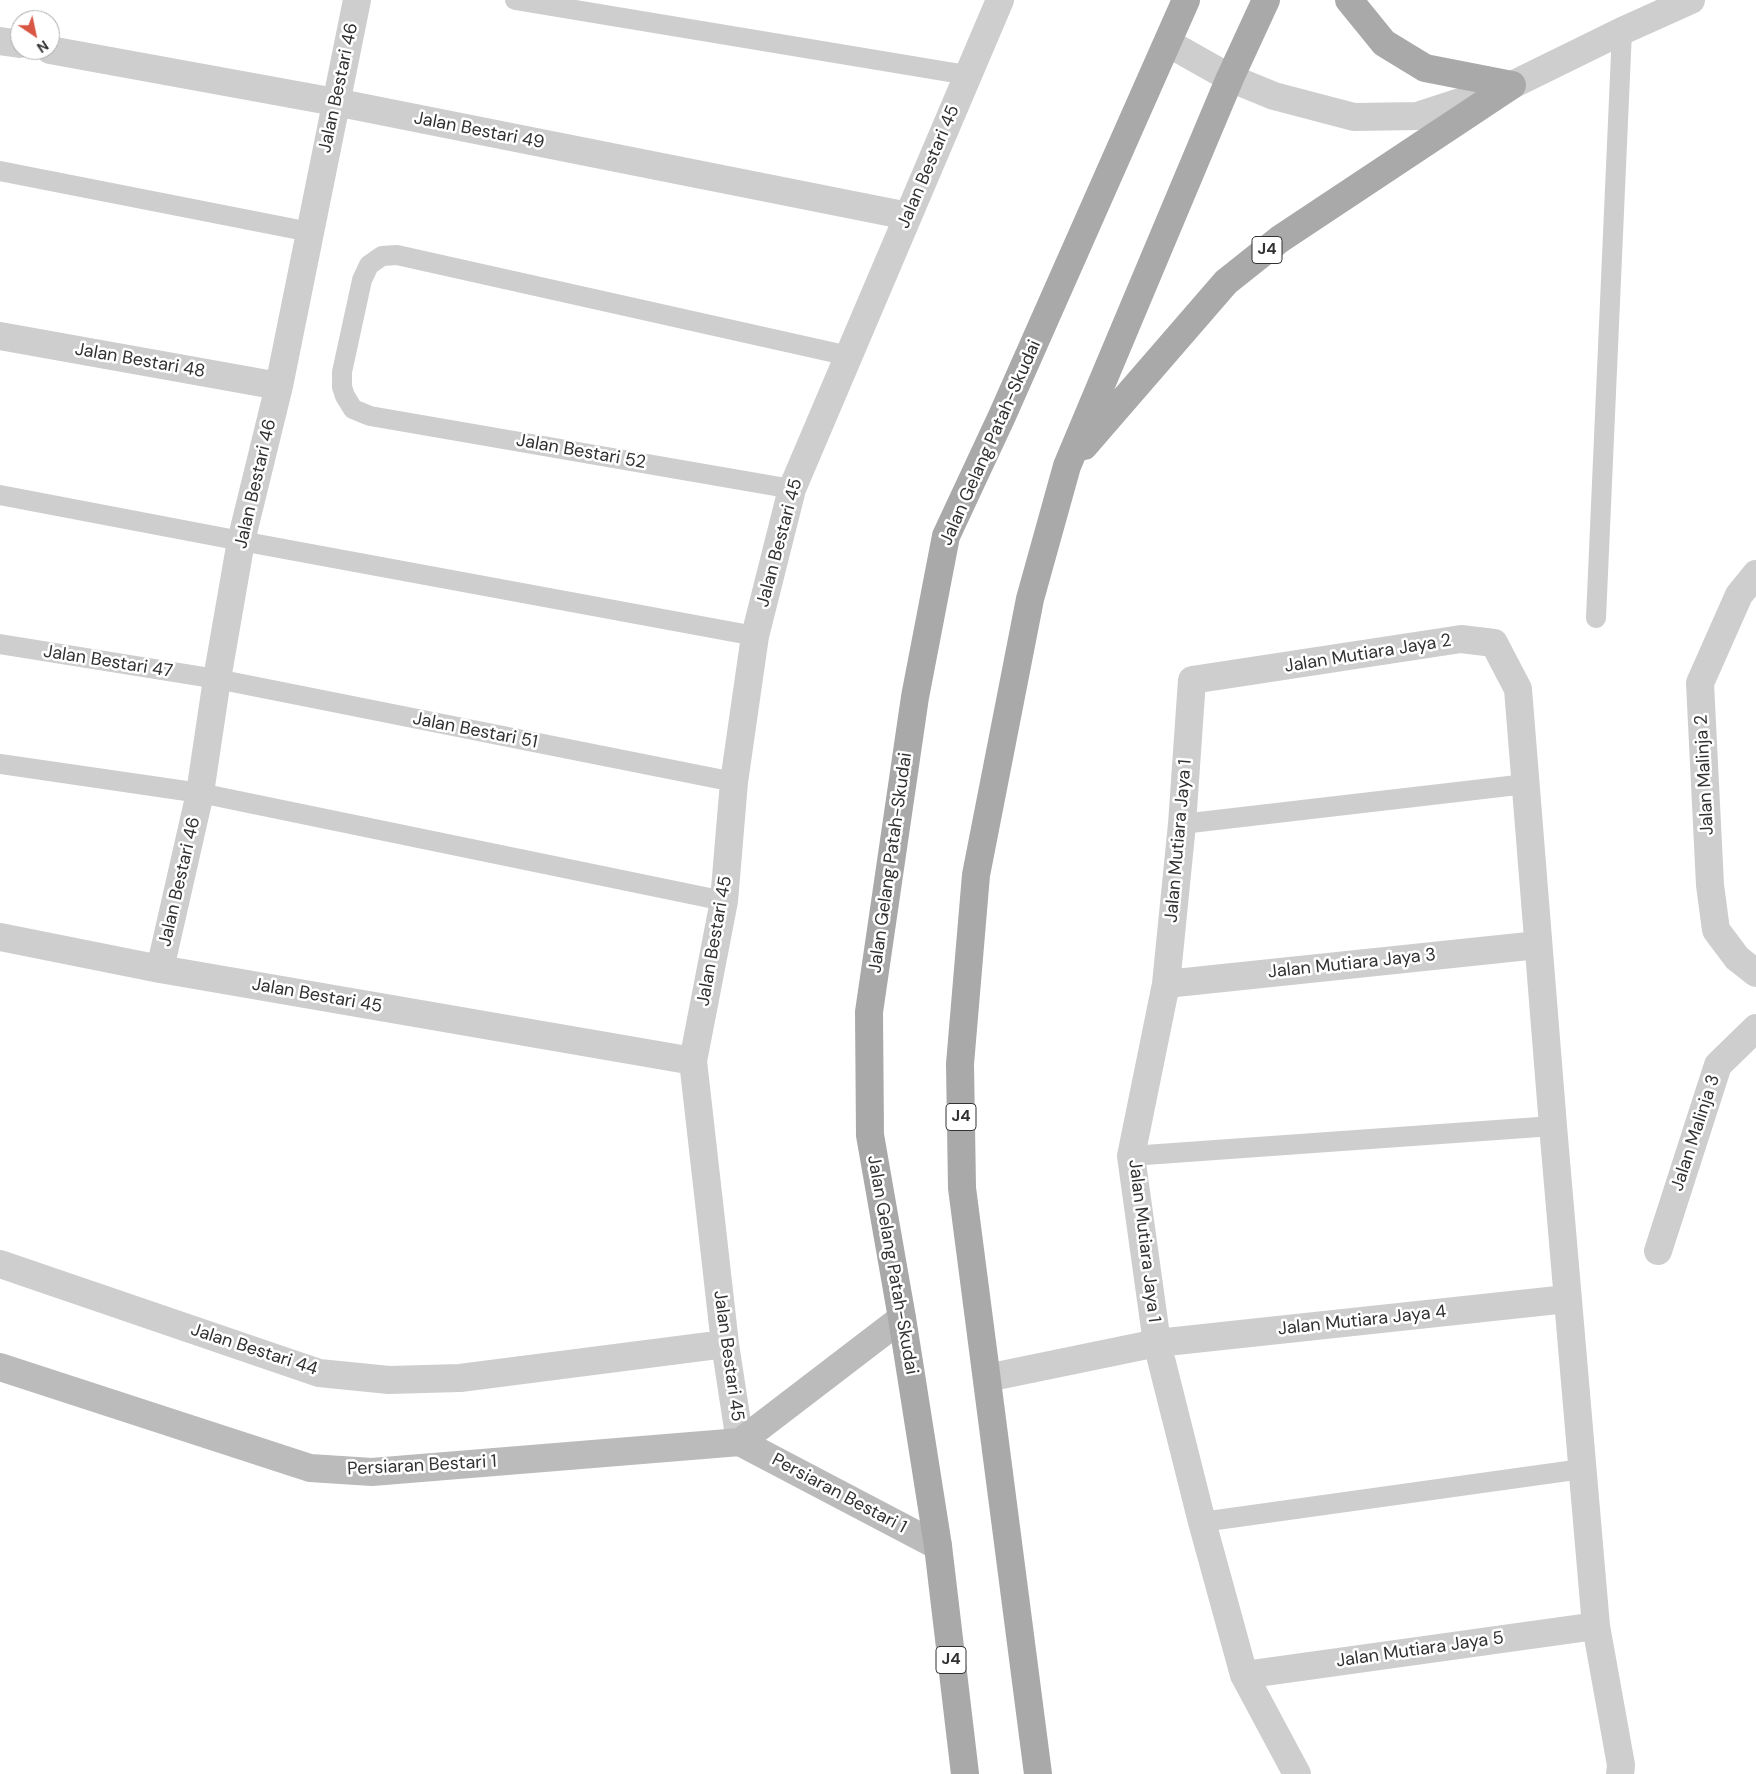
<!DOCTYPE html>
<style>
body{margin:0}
#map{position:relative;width:1756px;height:1774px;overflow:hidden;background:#fff;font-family:"DM Sans",sans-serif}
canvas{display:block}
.north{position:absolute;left:10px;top:10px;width:50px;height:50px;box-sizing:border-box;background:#fff;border:1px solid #adadad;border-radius:50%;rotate:146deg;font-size:14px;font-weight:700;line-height:20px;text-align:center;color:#313131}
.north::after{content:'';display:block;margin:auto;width:18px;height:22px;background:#d85643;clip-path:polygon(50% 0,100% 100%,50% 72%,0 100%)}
</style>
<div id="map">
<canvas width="1756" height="1774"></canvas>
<div class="north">N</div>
</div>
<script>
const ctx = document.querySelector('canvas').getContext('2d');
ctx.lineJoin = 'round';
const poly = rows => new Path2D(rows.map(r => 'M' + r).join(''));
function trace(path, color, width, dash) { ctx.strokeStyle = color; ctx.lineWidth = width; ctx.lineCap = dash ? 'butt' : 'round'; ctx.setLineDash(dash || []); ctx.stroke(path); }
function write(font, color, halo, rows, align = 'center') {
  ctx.font = font + ' "DM Sans",sans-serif'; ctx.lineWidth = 5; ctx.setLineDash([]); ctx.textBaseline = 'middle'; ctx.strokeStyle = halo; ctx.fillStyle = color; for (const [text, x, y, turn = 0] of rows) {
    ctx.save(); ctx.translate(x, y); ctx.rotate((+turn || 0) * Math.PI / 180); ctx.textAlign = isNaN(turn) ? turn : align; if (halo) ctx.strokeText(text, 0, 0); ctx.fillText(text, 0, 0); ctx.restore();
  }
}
trace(poly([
 [515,0,967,75],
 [0,171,310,232],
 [792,489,370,416,353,409,345,396,342,387,342,372,362,280,369,265,382,256,397,255,849,356],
 [0,495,241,541,755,636],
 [1596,618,1622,31],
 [0,644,217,679,734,782],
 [0,764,200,793,724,901],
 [1182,824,1526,784],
 [1131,1156,1553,1126],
 [1202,1522,1582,1469]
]), '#cecece', 20);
trace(poly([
 [0,41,20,44],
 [1168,43,1230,78,1274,96,1354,117,1417,116,1512,85,1622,31,1691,0],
 [50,50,335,102,908,216],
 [0,336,279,386],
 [1756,574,1739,595,1700,683,1710,885,1716,930,1737,958,1756,973],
 [0,937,160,969,693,1061],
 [160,969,200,793,217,679,241,541,279,386,357,0],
 [1166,984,1538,945],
 [1658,1251,1718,1065,1756,1028],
 [0,1264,319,1373,389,1380,460,1378,725,1344],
 [987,1378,1157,1343,1567,1299],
 [740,1442,725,1344,693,1061,724,901,734,782,755,636,792,489,1000,0],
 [1244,1675,1596,1626],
 [1297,1774,1244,1675,1202,1522,1157,1343,1131,1156,1166,984,1182,824,1192,680,1461,639,1494,643,1518,689,1553,1126,1596,1626,1621,1765,1620,1774]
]), '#cecece', 28);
trace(poly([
 [0,1367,310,1468,372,1472,740,1442,938,1546],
 [740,1442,902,1318]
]), '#bbb', 28);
trace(poly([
 [1349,0,1384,43,1425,68,1512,85],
 [1084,446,1226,282,1280,239,1512,85],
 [965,1774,938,1546,902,1318,870,1135,869,1012,915,697,946,536,1002,416,1186,0],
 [1038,1774,962,1188,960,1064,976,875,1030,599,1067,466,1230,78,1266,0]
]), '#a9a9a9', 28);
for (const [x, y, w] of [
 [1267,250,30],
 [961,1117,30],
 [951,1660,30]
]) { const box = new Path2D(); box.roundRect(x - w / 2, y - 13.5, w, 27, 4); ctx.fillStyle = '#fff'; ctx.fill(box); trace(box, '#313131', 1); }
write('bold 16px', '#313131', null, [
 ["J4",1267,250],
 ["J4",961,1117],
 ["J4",951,1660]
]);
write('18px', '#313131', '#fff', [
 ["Jalan Bestari 46",339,88,-78],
 ["Jalan Bestari 49",479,131,11],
 ["Jalan Bestari 45",929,167,-67],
 ["Jalan Bestari 48",140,361,10],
 ["Jalan Gelang Patah-Skudai",991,443,-66],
 ["Jalan Bestari 52",581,452,10],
 ["Jalan Bestari 46",256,484,-77],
 ["Jalan Bestari 45",780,543,-75],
 ["Jalan Mutiara Jaya 2",1368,654,-9],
 ["Jalan Bestari 47",108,662,9],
 ["Jalan Bestari 51",475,731,11],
 ["Jalan Malinja 2",1705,775,-93],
 ["Jalan Mutiara Jaya 1",1179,841,-85],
 ["Jalan Gelang Patah-Skudai",891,863,-82],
 ["Jalan Bestari 46",180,882,-77],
 ["Jalan Bestari 45",715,941,-80],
 ["Jalan Mutiara Jaya 3",1352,964,-6],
 ["Jalan Bestari 45",317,996,10],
 ["Jalan Malinja 3",1696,1133,-72],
 ["Jalan Mutiara Jaya 1",1144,1241,83],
 ["Jalan Gelang Patah-Skudai",892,1265,80],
 ["Jalan Mutiara Jaya 4",1362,1321,-6],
 ["Jalan Bestari 44",254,1350,18],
 ["Jalan Bestari 45",728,1356,82],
 ["Persiaran Bestari 1",422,1466,-3],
 ["Persiaran Bestari 1",839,1494,28],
 ["Jalan Mutiara Jaya 5",1420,1650,-8]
]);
</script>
